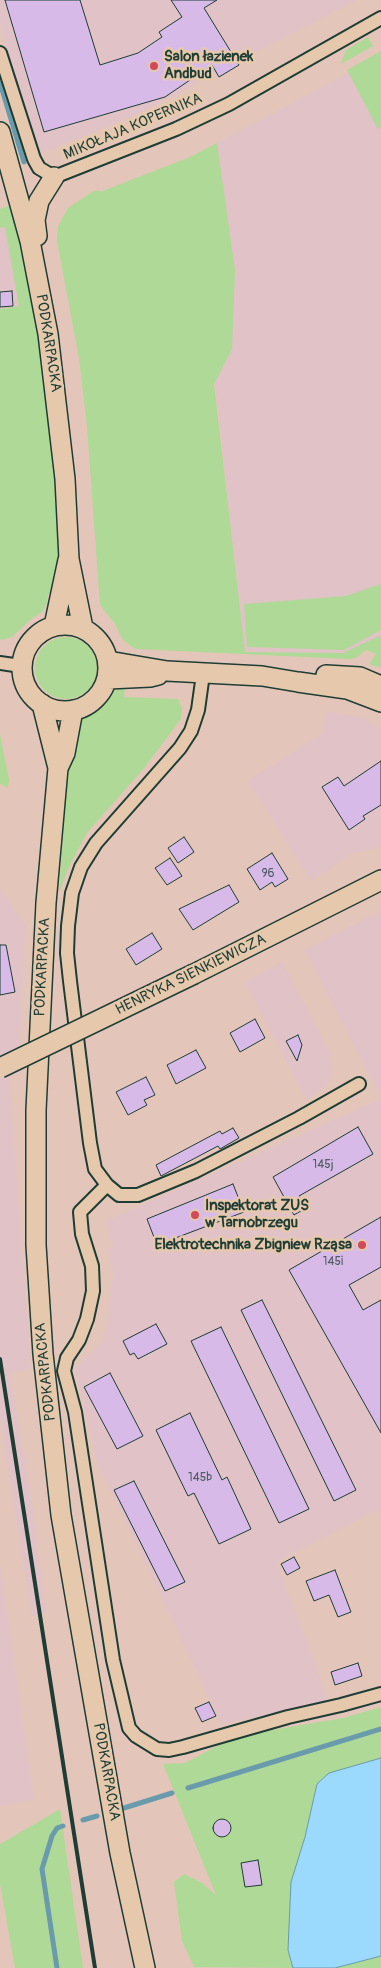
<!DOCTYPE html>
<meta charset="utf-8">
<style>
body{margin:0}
canvas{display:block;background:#e3c6b9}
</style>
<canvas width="381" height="1968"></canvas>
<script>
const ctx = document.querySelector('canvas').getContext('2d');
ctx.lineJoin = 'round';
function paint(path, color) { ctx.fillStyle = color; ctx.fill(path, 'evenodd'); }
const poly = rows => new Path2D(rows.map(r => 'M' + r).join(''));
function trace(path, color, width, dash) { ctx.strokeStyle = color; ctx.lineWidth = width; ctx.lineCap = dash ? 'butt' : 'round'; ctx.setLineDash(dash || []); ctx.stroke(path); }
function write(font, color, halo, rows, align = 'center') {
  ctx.font = font + ' Pangolin,sans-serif'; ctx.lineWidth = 5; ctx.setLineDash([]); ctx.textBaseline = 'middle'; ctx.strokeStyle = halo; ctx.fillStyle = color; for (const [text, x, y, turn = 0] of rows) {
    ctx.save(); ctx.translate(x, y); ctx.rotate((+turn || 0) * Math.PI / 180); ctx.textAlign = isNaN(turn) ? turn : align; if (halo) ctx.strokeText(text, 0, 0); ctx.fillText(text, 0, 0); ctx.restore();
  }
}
paint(poly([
 [0,0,356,0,132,117,38,154,0,24],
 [381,56,381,635,343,653,245,652,190,157],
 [5,227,19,306,0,309,0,228],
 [327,711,363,718,381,729,381,847,351,854,311,881,248,781,323,733],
 [0,889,25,924,19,1072,9,1077,31,1368,10,1374,32,1503,46,1613,32,1616,0,1419],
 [381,911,381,1098,305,950],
 [282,962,331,1055,329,1057,332,1068,330,1079,323,1089,306,1099,245,982],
 [381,1099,381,1521,376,1510,276,1562,310,1649,328,1702,222,1724,97,1462,75,1368,102,1342,108,1321,113,1275,108,1250,113,1247,106,1221],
 [0,1564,34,1800,0,1806]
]), '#e0c2c7');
paint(poly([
 [368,37,373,46,341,64,346,50],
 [381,51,381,127,378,129,347,70],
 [217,143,235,270,232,349,214,384,245,652,343,653,381,635,381,668,369,664,376,654,366,650,356,658,348,659,135,649,123,640,115,624,100,605,87,427,79,358,57,241,58,226,68,208,92,192,99,190,100,192,190,157],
 [11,205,30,280,51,410,59,528,59,560,58,593,48,594,47,603,42,612,30,620,12,637,2,640,0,639,0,309,19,306,5,227,0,228,0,209],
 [381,584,381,630,344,650,247,647,244,604,346,596],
 '35 668a31 31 0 1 1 62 0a31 31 0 1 1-62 0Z',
 [125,687,124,697,178,699,182,708,181,719,145,767,86,834,68,869,59,893,67,775,80,720,100,706,116,690],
 [0,734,9,779,8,788,0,784],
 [381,1707,381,1758,329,1773,317,1784,300,1857,288,1950,293,1968,194,1967,182,1941,174,1882,184,1874,202,1883,216,1895,163,1764,185,1763,236,1736,343,1718],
 [60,1809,83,1968,15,1968,0,1884,0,1844],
 [381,1956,381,1968,335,1968]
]), '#afd996');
const water = poly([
 [381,1758,381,1956,335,1968,293,1968,288,1950,291,1882,305,1837,317,1784,329,1773,381,1758]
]);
paint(water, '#9bdafc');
trace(water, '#699bac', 1);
trace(poly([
 [0,83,24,162],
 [188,1788,381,1729],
 [124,1808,172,1793],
 [83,1820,97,1816],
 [57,1968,42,1869,52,1836,57,1828,63,1826]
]), '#699bac', 5);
const building = poly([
 [5,0,80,0,100,65,138,53,162,37,159,32,182,17,171,0,217,0,204,8,239,65,219,77,212,65,165,97,44,132,5,0],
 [12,291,13,306,0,307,0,292,12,291],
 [381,761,381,805,363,816,365,819,349,830,322,787,338,777,344,786,381,761],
 [184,837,194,852,178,863,168,848,184,837],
 [272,853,288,879,275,887,272,882,260,890,247,869,272,853],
 [170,858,182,876,167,885,155,868,170,858],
 [229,885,239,902,193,930,179,909,229,885],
 [152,933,162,949,136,965,126,949,152,933],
 [0,945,6,945,15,992,0,995,0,945],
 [255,1019,265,1038,240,1052,230,1033,255,1019],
 [298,1035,302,1045,297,1061,286,1041,298,1035],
 [196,1050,206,1068,176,1084,167,1065,196,1050],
 [146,1077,155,1095,144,1100,147,1105,128,1115,116,1092,146,1077],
 [358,1127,373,1154,299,1196,306,1208,294,1215,273,1177,358,1127],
 [233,1128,239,1138,220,1149,218,1146,161,1176,156,1165,220,1131,222,1134,233,1128],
 [233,1184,244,1212,157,1245,147,1219,233,1184],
 [381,1217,381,1267,349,1285,363,1310,381,1300,381,1433,289,1270,381,1217],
 [262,1300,356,1490,334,1501,241,1310,262,1300],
 [156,1324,167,1344,138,1359,134,1353,130,1355,123,1341,156,1324],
 [221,1327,309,1509,279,1523,191,1341,221,1327],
 [110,1373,143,1436,117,1449,84,1387,110,1373],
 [190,1413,222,1480,227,1477,251,1529,219,1544,194,1493,188,1496,156,1430,190,1413],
 [134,1481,185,1582,165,1591,114,1490,134,1481],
 [294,1557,300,1568,287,1575,281,1564,294,1557],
 [335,1570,351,1612,338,1617,329,1595,314,1601,306,1581,335,1570],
 [358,1663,362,1676,335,1685,331,1672,358,1663],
 [209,1702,216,1716,202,1722,195,1708,209,1702],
 '213 1828a9 9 0 1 1 18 0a9 9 0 1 1-18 0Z',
 [258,1860,262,1885,245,1887,241,1863,258,1860]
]);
paint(building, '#d8bae8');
trace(building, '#1f3d34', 1);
const street = poly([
 [0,53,34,159,39,168,54,177,176,129,229,104,381,18],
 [0,663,21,666],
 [203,674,198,710,191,731,180,748,96,843,81,867,72,893,68,926,67,953,70,981,90,1143,95,1169,107,1185,80,1212,82,1234,92,1266,93,1291,87,1319,79,1340,67,1358,64,1371,75,1412,113,1660,129,1728,136,1736,157,1749,169,1750,183,1747,288,1717,341,1705,381,1694],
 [107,1185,119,1195,138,1195,196,1171,299,1118,359,1084]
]);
const secondary = poly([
 [0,132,30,241,48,334,65,479,69,559,83,628],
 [37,236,35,220,39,201,54,177],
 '22 668a43 43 0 1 1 86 0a43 43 0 1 1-86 0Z',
 [54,626,68,560],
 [108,661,167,671,262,676,298,682,347,689,381,702],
 [326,675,360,677,381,686],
 [108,679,150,677,158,675],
 [42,704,58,768],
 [73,710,65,753,58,768,46,903,36,1110,36,1245,43,1354,61,1515,120,1853,145,1968],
 [194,974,381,880]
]);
trace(street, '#1f3d34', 16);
trace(secondary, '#1f3d34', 22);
trace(street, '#e6c9ad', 12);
trace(secondary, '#e6c9ad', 19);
trace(poly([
 [0,1359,95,1968]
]), '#1f3d34', 4);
const secondaryBridge = poly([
 [0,1068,194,974]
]);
trace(secondaryBridge, '#1f3d34', 22, []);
trace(secondaryBridge, '#e6c9ad', 19);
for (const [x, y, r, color] of [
 [154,66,5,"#d1495b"],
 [195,1215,5,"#d1495b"],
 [362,1245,5,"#d1495b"]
]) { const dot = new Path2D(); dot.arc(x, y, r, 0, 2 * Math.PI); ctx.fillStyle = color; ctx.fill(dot); trace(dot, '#e6c9ad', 2); }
write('12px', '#4d5c61', null, [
 ["96",268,874],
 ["145j",323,1165],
 ["145i",333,1262],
 ["145b",200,1478]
]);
write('bold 15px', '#1f3d34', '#e6c9ad', [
 ["Salon łazienek",164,57],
 ["Andbud",164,74],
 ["Inspektorat ZUS",205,1206],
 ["w Tarnobrzegu",205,1223],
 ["Elektrotechnika Zbigniew Rząsa",352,1245,"right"]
], 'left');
write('15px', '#1f3d34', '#e6c9ad', [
 ["MIKOŁAJA KOPERNIKA",133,127,-23],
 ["PODKARPACKA",48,343,81],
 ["PODKARPACKA",43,967,-87],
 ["HENRYKA SIENKIEWICZA",191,975,-26],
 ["PODKARPACKA",46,1372,-96],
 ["PODKARPACKA",106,1772,80]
]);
</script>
